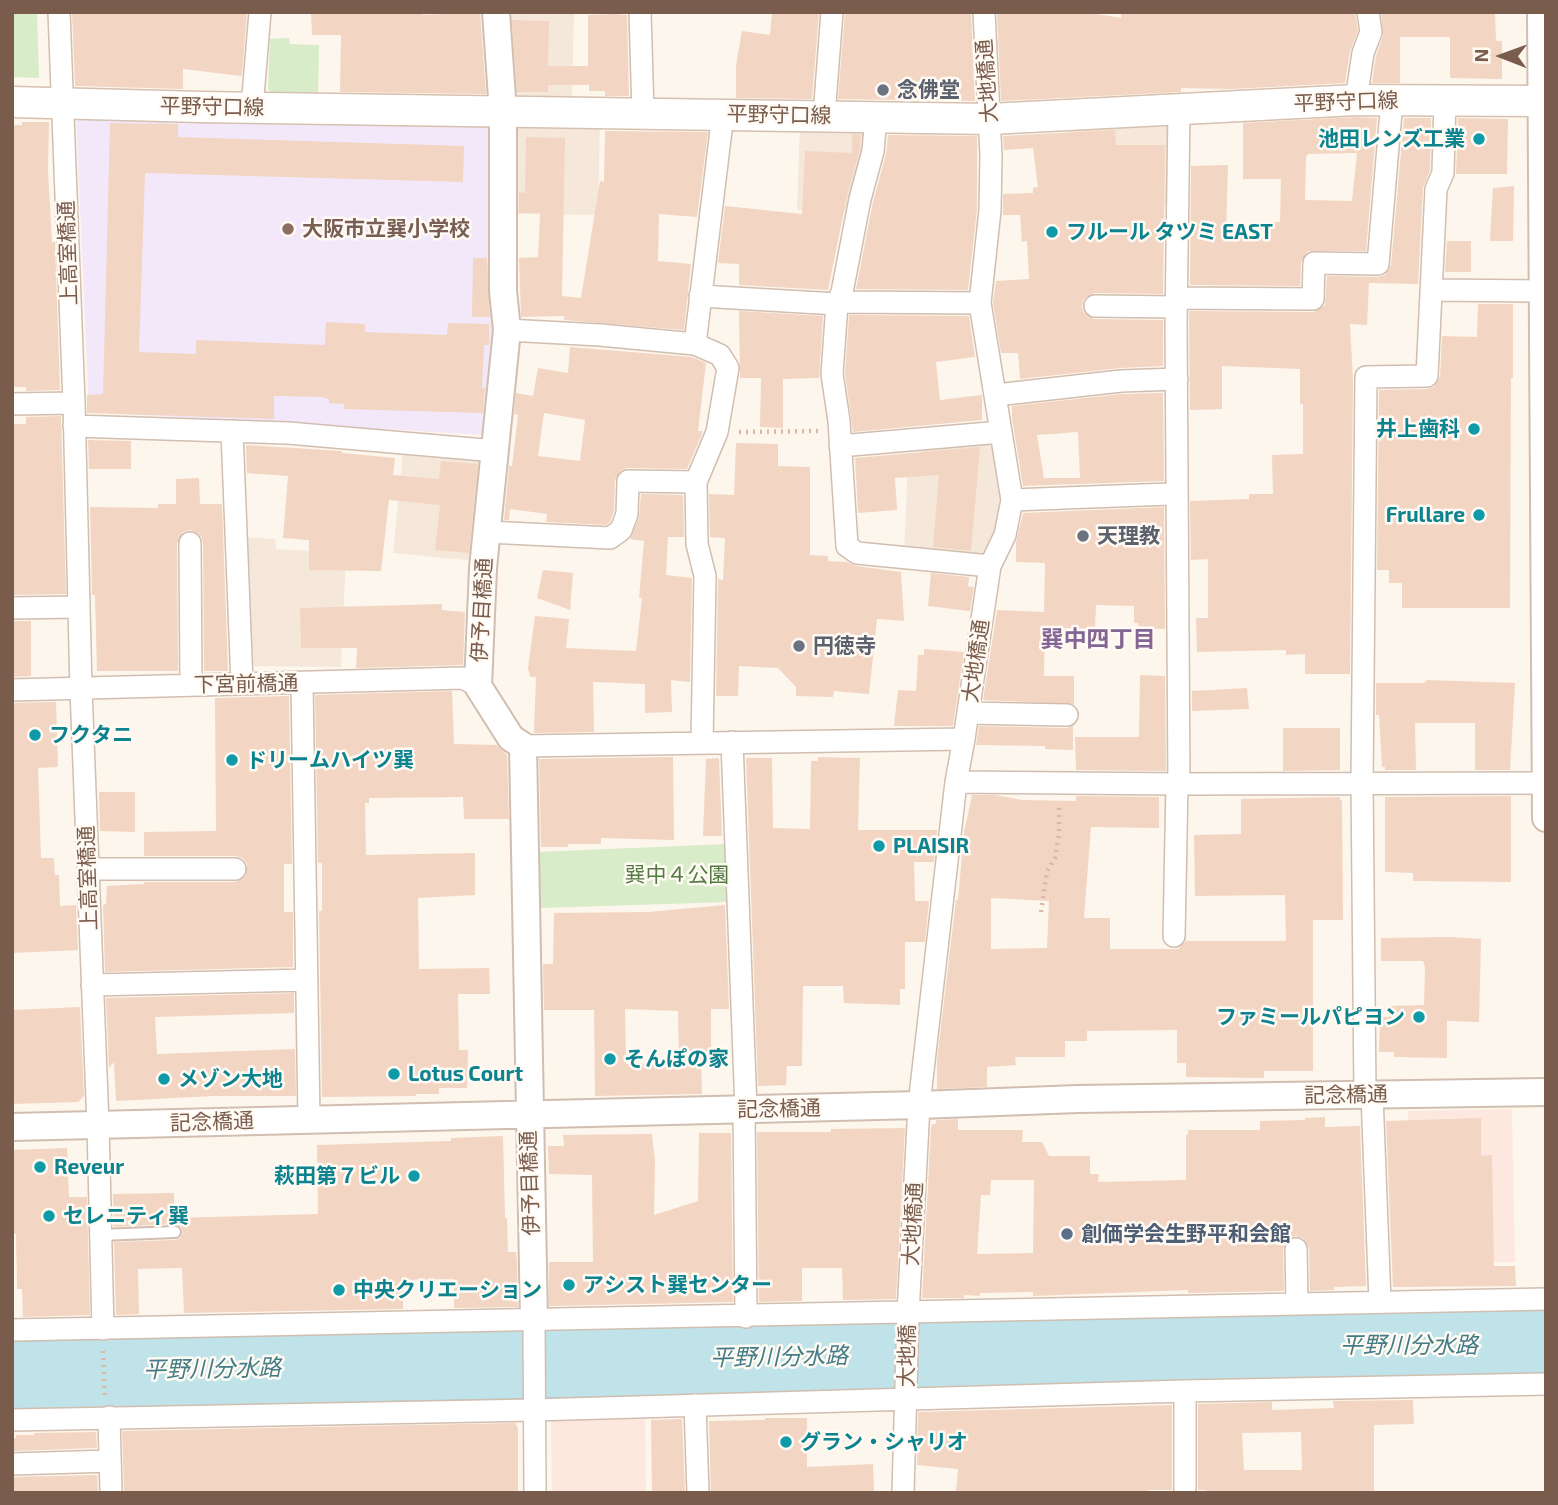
<!DOCTYPE html>
<meta charset="utf-8">
<style>
body{margin:0}
#map{position:relative;width:1558px;height:1505px;overflow:hidden;background:#fdf6ec;font-family:"Exo 2",sans-serif}
canvas{display:block}
.frame{position:absolute;inset:0;border:14px solid #7a5c4d;pointer-events:none}
.north{position:absolute;left:1467px;top:21px;width:70px;height:70px;-webkit-text-stroke:5px #fffaf3;paint-order:stroke;rotate:271deg;font-size:19px;font-weight:700;line-height:28px;text-align:center;color:#7a5c4d}
.north::after{content:'';display:block;margin:auto;width:24px;height:32px;background:#7a5c4d;clip-path:polygon(50% 0,100% 100%,50% 72%,0 100%)}
</style>
<div id="map">
<canvas width="1558" height="1505"></canvas>
<div class="frame"></div>
<div class="north">N</div>
</div>
<script>
const ctx = document.querySelector('canvas').getContext('2d');
ctx.lineJoin = 'round';
function paint(path, color) { ctx.fillStyle = color; ctx.fill(path, 'evenodd'); }
const poly = rows => new Path2D(rows.map(r => 'M' + r).join(''));
function trace(path, color, width, dash) { ctx.strokeStyle = color; ctx.lineWidth = width; ctx.lineCap = dash ? 'butt' : 'round'; ctx.setLineDash(dash || []); ctx.stroke(path); }
function write(font, color, halo, rows, align = 'center') {
  ctx.font = font + ' "Exo 2","Noto Sans JP",sans-serif'; ctx.lineWidth = 5; ctx.setLineDash([]); ctx.textBaseline = 'middle'; ctx.strokeStyle = halo; ctx.fillStyle = color; for (const [text, x, y, turn = 0] of rows) {
    ctx.save(); ctx.translate(x, y); ctx.rotate((+turn || 0) * Math.PI / 180); ctx.textAlign = isNaN(turn) ? turn : align; if (halo) ctx.strokeText(text, 0, 0); ctx.fillText(text, 0, 0); ctx.restore();
  }
}
paint(poly([
 [506,12,574,12,572,97,510,97],
 [513,120,600,121,598,215,512,214],
 [1169,120,1169,205,1082,211,1068,125],
 [800,125,861,126,866,133,853,211,797,210],
 [996,438,1006,506,986,561,904,554,908,461,922,459,921,442],
 [403,452,486,460,477,561,393,553],
 [243,537,275,539,276,549,346,553,341,667,250,666]
]), '#f5e8da');
paint(poly([
 [1512,1109,1515,1262,1410,1263,1408,1111],
 [645,1416,646,1493,552,1493,551,1419]
]), '#fde8e0');
paint(poly([
 [76,114,494,124,498,335,485,435,89,412]
]), '#f3e8fa');
paint(poly([
 [12,12,37,12,39,78,12,77],
 [289,38,290,44,319,45,318,95,274,95,268,89,270,39],
 [727,844,729,902,540,908,537,852]
]), '#d8ecc9');
const water = poly([
 [1546,1307,1546,1377,12,1410,12,1341,1546,1307]
]);
paint(water, '#bfe3e8');
trace(water, '#a5d3da', 2);
paint(poly([
 [72,12,247,12,242,74,241,76,183,69,183,89,75,86],
 [311,12,423,12,423,15,480,12,486,94,340,92,341,35,312,35],
 [772,12,819,12,812,99,736,98,736,65,742,31,770,35],
 [845,12,971,12,975,101,838,99],
 [997,12,1085,12,1121,18,1121,12,1355,12,1358,31,1350,51,1345,83,1232,89,1181,88,1181,92,1001,101],
 [1381,12,1495,12,1496,41,1502,41,1502,79,1450,78,1450,37,1400,37,1400,83,1372,83,1376,56,1383,36],
 [616,14,627,15,629,96,605,96,605,91,589,91,589,85,548,85,548,92,517,92,512,20,549,21,548,66,588,66,588,15],
 [1356,117,1377,118,1366,251,1308,251,1301,262,1300,286,1190,285,1191,166,1228,165,1226,237,1270,238,1271,222,1280,222,1281,179,1243,179,1243,123],
 [1357,153,1352,201,1305,200,1306,157,1308,154],
 [1404,118,1431,118,1430,170,1423,188,1418,284,1369,283,1367,325,1350,324,1353,381,1350,674,1305,674,1305,654,1286,655,1286,650,1197,652,1196,618,1208,618,1208,559,1191,560,1190,501,1249,499,1249,494,1273,494,1272,455,1303,454,1303,404,1300,404,1300,369,1222,366,1222,409,1190,410,1189,311,1314,312,1325,305,1327,276,1378,277,1385,275,1391,265],
 [1458,118,1508,119,1507,174,1456,174],
 [22,122,49,122,48,170,52,242,55,242,60,390,26,391,26,387,12,387,12,125,22,125],
 [110,123,178,124,178,137,464,146,463,182,145,173,139,352,196,354,196,340,325,345,326,322,365,324,365,332,447,335,448,323,489,324,489,345,484,345,482,388,485,388,483,413,344,409,344,404,329,403,329,399,321,397,274,396,274,419,87,413,87,395,103,394],
 [1115,130,1116,145,1165,145,1163,294,1094,293,1084,299,1082,307,1084,313,1094,319,1163,320,1163,366,1120,368,1020,379,1018,353,1001,353,993,303,996,281,1029,279,1027,241,1022,242,1020,215,1003,215,1003,194,1033,193,1033,188,1038,187,1033,148,1004,150,1003,136],
 [605,131,708,132,697,217,659,214,658,261,691,264,684,330,564,320,564,316,521,317,519,258,538,257,540,213,519,213,519,192,525,193,526,137,565,138,562,296,581,298,600,181,604,182],
 [852,134,861,135,860,149,847,196,828,290,739,285,739,264,718,263,725,206,802,214,805,151,852,153],
 [888,135,977,136,977,209,968,290,856,289,873,202,886,154],
 [1514,186,1513,241,1490,241,1493,188],
 [1447,241,1471,241,1471,272,1445,272],
 [473,258,487,258,490,317,472,317],
 [1478,304,1513,304,1513,378,1511,378,1510,608,1402,608,1402,583,1389,583,1389,570,1377,570,1379,390,1427,389,1434,387,1440,377,1442,336,1477,337],
 [739,311,823,316,819,378,783,379,783,428,760,427,761,378,740,378],
 [849,315,969,316,975,357,936,362,940,400,982,395,982,420,853,432,845,374],
 [570,347,692,357,706,363,698,431,702,431,702,434,687,469,628,468,621,470,615,480,614,511,610,522,606,525,546,522,547,514,510,509,509,520,504,520,509,466,512,466,518,415,514,414,516,393,533,396,538,368,568,373],
 [544,413,585,420,580,461,538,456],
 [1163,393,1164,481,1023,486,1012,418,1012,406,1122,394],
 [1078,432,1080,478,1044,478,1037,435],
 [61,416,66,594,12,595,12,424,26,424,26,417],
 [88,440,131,441,131,469,89,469],
 [736,443,778,444,778,466,810,467,810,555,828,556,828,561,847,562,856,566,901,572,904,621,877,619,869,694,834,691,833,697,796,696,796,687,778,668,739,666,738,696,716,696,718,579,723,580,725,538,710,537,709,494,734,495],
 [246,445,342,451,342,453,395,458,393,475,439,479,441,461,478,464,469,553,435,550,440,505,389,500,381,571,309,570,309,540,283,538,288,476,247,473],
 [980,447,971,551,933,547,939,475,895,478,897,510,858,513,855,458],
 [199,478,200,504,222,504,228,671,204,671,203,543,201,536,191,530,183,532,177,543,178,671,97,671,95,595,92,595,90,507,158,508,158,504,176,504,176,479],
 [641,494,683,495,684,537,668,537,666,575,692,578,690,682,671,680,672,712,645,713,645,684,593,682,594,732,534,733,536,677,530,677,528,668,535,616,569,619,566,648,636,651,642,598,639,598,644,541,630,539,639,518],
 [1164,507,1165,629,1139,629,1138,623,1134,623,1134,606,1096,605,1095,629,1045,628,1044,676,1074,676,1074,704,983,700,997,610,1044,612,1045,563,1016,562,1016,542,1023,513],
 [543,570,573,573,570,610,537,598],
 [931,573,969,577,968,586,974,587,970,611,928,606],
 [442,604,442,610,465,612,463,665,356,668,357,648,301,648,300,608],
 [12,621,31,621,31,676,12,677],
 [924,649,964,652,953,726,894,726,898,690,916,691,918,655,924,655],
 [1140,675,1165,676,1166,771,1076,770,1075,737,1139,737],
 [1427,680,1515,683,1510,770,1475,770,1475,723,1415,723,1416,770,1385,770,1385,767,1382,767,1379,715,1376,715,1376,683,1424,683],
 [1247,688,1249,709,1192,711,1192,691],
 [452,691,454,744,497,745,507,755,509,819,464,819,463,797,369,798,369,803,365,803,366,855,475,853,475,895,418,898,419,969,489,968,490,994,458,994,459,1050,468,1050,467,1088,439,1088,439,1094,416,1094,416,1096,322,1097,319,911,322,911,322,863,318,863,315,695],
 [289,696,292,864,284,864,284,912,293,912,293,967,105,972,103,905,106,904,107,886,144,884,144,882,235,882,246,876,247,863,242,858,236,856,144,856,144,832,216,831,215,698],
 [56,702,58,767,38,768,41,858,54,858,55,875,59,875,60,906,76,905,78,950,12,953,12,703],
 [979,726,1067,728,1073,726,1073,750,1045,749,1045,746,976,745],
 [1283,728,1340,728,1340,770,1283,771],
 [673,757,674,840,601,838,601,844,568,844,568,847,541,847,539,759],
 [818,757,860,758,858,830,937,830,934,862,914,862,915,901,929,901,925,942,905,942,905,989,900,989,900,1005,844,1003,843,986,803,986,802,1066,787,1066,786,1085,758,1086,746,758,772,758,773,828,810,829,811,761,818,761],
 [719,758,722,836,703,836,706,759],
 [99,792,135,792,135,832,100,831],
 [972,795,996,795,1022,800,1076,801,1076,796,1159,797,1159,828,1091,827,1084,918,1110,918,1110,949,1178,949,1186,941,1286,941,1285,895,1195,896,1194,835,1241,834,1241,799,1340,797,1340,800,1342,800,1343,920,1313,920,1313,1071,1264,1071,1264,1078,1186,1077,1186,1063,1177,1063,1177,1030,1087,1031,1087,1041,1065,1041,1065,1057,1015,1057,1016,1065,987,1067,987,1087,937,1089,937,1060,956,900,958,900,964,832],
 [991,898,1049,901,1047,948,991,949],
 [1511,796,1511,882,1413,881,1413,873,1385,872,1385,797],
 [725,905,729,1009,711,1009,711,1056,701,1056,702,1094,595,1096,594,1010,544,1010,543,964,553,964,554,913,648,912],
 [625,1009,678,1011,679,1063,626,1064],
 [1449,937,1481,939,1479,1022,1447,1021,1447,1058,1394,1057,1394,1052,1379,1052,1380,1017,1389,1017,1389,1006,1424,1005,1425,967,1423,961,1381,961,1381,938],
 [294,993,294,1013,155,1017,157,1054,295,1049,296,1096,213,1096,116,1101,114,1062,109,1068,106,998],
 [80,1007,84,1096,78,1102,12,1104,12,1010],
 [1325,1117,1325,1127,1360,1126,1366,1286,1334,1287,1334,1290,1310,1291,1309,1248,1303,1238,1295,1236,1285,1242,1283,1249,1284,1291,1188,1293,1188,1290,1033,1296,1033,1292,980,1293,980,1296,964,1295,964,1298,922,1298,931,1128,932,1124,936,1124,936,1120,958,1119,958,1130,1023,1130,1022,1142,1042,1142,1049,1156,1090,1156,1090,1174,1099,1174,1098,1182,1186,1180,1186,1135,1188,1135,1188,1130,1260,1130,1260,1121,1305,1120,1305,1118],
 [991,1180,1034,1180,1033,1253,977,1254,981,1195,990,1195],
 [1481,1118,1481,1156,1492,1155,1494,1266,1515,1266,1516,1286,1393,1287,1386,1121],
 [905,1128,896,1299,843,1300,842,1268,802,1268,802,1301,759,1302,757,1132,831,1132,831,1129],
 [699,1133,731,1133,733,1302,549,1306,549,1262,593,1262,592,1175,549,1174,548,1146,564,1146,563,1135,652,1134,655,1161,654,1215,698,1201],
 [503,1136,505,1218,507,1218,508,1252,516,1252,517,1262,518,1307,454,1308,454,1279,403,1280,403,1309,184,1313,182,1268,138,1269,139,1314,116,1315,114,1242,175,1240,180,1238,183,1232,181,1227,175,1224,114,1227,113,1194,174,1193,174,1218,318,1214,317,1145,451,1141,451,1138],
 [67,1148,69,1197,87,1197,90,1315,23,1317,22,1289,17,1289,16,1234,12,1234,12,1150],
 [1413,1400,1414,1424,1374,1425,1374,1493,1206,1493,1206,1490,1198,1490,1198,1404,1272,1402,1272,1410,1334,1408,1333,1401],
 [1301,1432,1302,1470,1244,1470,1242,1433],
 [1172,1405,1172,1490,1148,1490,1148,1493,956,1493,958,1469,917,1465,918,1412],
 [765,1418,807,1418,807,1467,873,1464,874,1493,711,1493,709,1421,765,1420],
 [682,1419,685,1493,652,1493,651,1420],
 [515,1423,518,1428,518,1493,124,1493,122,1431],
 [96,1432,97,1448,12,1451,12,1438,16,1438,16,1435,34,1435,34,1433],
 [97,1475,98,1493,12,1493,12,1477]
]), '#f3d5c3');
const service = poly([
 [101,1235,175,1232]
]);
const minor = poly([
 [59,12,74,403,81,689,98,1125,103,1329],
 [640,12,643,113],
 [1356,100,1363,53,1371,32,1368,12],
 [252,108,260,12],
 [824,116,832,12],
 [876,117,873,151,860,199,842,292,837,304,832,374,839,421,847,546,857,553,990,566],
 [1432,290,1543,291],
 [700,296,837,304,843,302,980,303],
 [1176,298,1313,299,1314,263,1378,264,1392,100],
 [1095,306,1176,307],
 [507,330,600,335,695,344,720,355,728,368,717,432,696,482,697,544,705,576,702,742],
 [695,344,723,114],
 [996,395,1121,381,1177,379],
 [12,404,74,403],
 [74,426,288,433,496,451],
 [232,431,242,684],
 [840,446,1001,432],
 [1012,500,1169,494,1177,498],
 [488,532,610,538,621,530,627,514,628,481,696,482],
 [190,543,191,685],
 [12,608,79,607],
 [302,683,309,1119],
 [12,690,463,678,478,686],
 [968,713,1067,715],
 [732,742,746,1109],
 [523,746,964,739],
 [956,782,1179,784,1545,783],
 [1179,784,1176,324,1179,109],
 [88,869,235,869],
 [1174,936,1177,784],
 [92,985,307,980],
 [1365,1095,1362,782,1366,377,1427,376,1436,189,1443,173,1445,100],
 [1372,1095,1380,1302],
 [744,1109,746,1317],
 [1296,1249,1297,1304],
 [534,1320,535,1493],
 [12,1330,1546,1299],
 [1185,1391,1185,1493],
 [695,1405,698,1493],
 [109,1417,111,1493],
 [12,1420,534,1410,1185,1391,1546,1384],
 [12,1464,110,1461],
 [903,1493,908,1314,919,1105,956,782,964,739,990,566,1005,535,1012,500,980,303,990,210,991,156,984,12]
]);
const tertiary = poly([
 [496,12,503,112,503,291,507,330,483,568,478,686,511,738,523,746,534,1320],
 [1541,12,1546,818],
 [12,1127,919,1105,1078,1099,1546,1092]
]);
const secondary = poly([
 [12,102,201,107,990,119,1356,100,1546,101]
]);
trace(service, '#d1beb0', 14);
trace(minor, '#d1beb0', 24);
trace(tertiary, '#d1beb0', 30);
trace(secondary, '#d6c0b0', 33);
trace(poly([
 [739,432,818,431],
 [1041,912,1047,871,1055,858,1059,833,1059,805],
 [103,1351,105,1398]
]), '#d9b8a5', 4.5, [2, 5]);
trace(service, '#fff', 10);
trace(minor, '#fff', 21);
trace(tertiary, '#fff', 26);
trace(secondary, '#fff', 30);
for (const [x, y, r, color] of [
 [883,90,7,"#6b7280"],
 [1479,139,7,"#0f9aa8"],
 [288,229,7,"#8d6e63"],
 [1052,232,7,"#0f9aa8"],
 [1474,429,7,"#0f9aa8"],
 [1479,515,7,"#0f9aa8"],
 [1083,536,7,"#6b7280"],
 [799,646,7,"#6b7280"],
 [35,735,7,"#0f9aa8"],
 [232,760,7,"#0f9aa8"],
 [879,846,7,"#0f9aa8"],
 [1419,1017,7,"#0f9aa8"],
 [610,1059,7,"#0f9aa8"],
 [394,1074,7,"#0f9aa8"],
 [164,1079,7,"#0f9aa8"],
 [40,1167,7,"#0f9aa8"],
 [414,1176,7,"#0f9aa8"],
 [49,1216,7,"#0f9aa8"],
 [1067,1234,7,"#5c6f8a"],
 [569,1285,7,"#0f9aa8"],
 [339,1290,7,"#0f9aa8"],
 [786,1442,7,"#0f9aa8"]
]) { const dot = new Path2D(); dot.arc(x, y, r, 0, 2 * Math.PI); ctx.fillStyle = color; ctx.fill(dot); trace(dot, '#fffaf3', 2.5); }
write('21px', '#7a5c4d', '#fffaf3', [
 ["大地橋通",987,81,-94],
 ["平野守口線",1346,102,-2],
 ["平野守口線",212,107,1],
 ["平野守口線",779,115,1],
 ["上高室橋通",68,253,-92],
 ["伊予目橋通",482,610,-87],
 ["大地橋通",976,661,-82],
 ["下宮前橋通",246,684,-1],
 ["上高室橋通",88,878,-92],
 ["記念橋通",1346,1095,-1],
 ["記念橋通",779,1109,-1],
 ["記念橋通",212,1122,-2],
 ["伊予目橋通",530,1183,-92],
 ["大地橋通",913,1224,-87],
 ["大地橋",907,1356,-89]
]);
write('bold 21px', '#5b616d', '#fffaf3', [
 ["念佛堂",897,90],
 ["天理教",1097,536],
 ["円徳寺",813,646]
], 'left');
write('bold 21px', '#0d838f', '#fffaf3', [
 ["池田レンズ工業",1465,139,"right"],
 ["フルール タツミ EAST",1066,232],
 ["井上歯科",1460,429,"right"],
 ["Frullare",1465,515,"right"],
 ["フクタニ",49,735],
 ["ドリームハイツ巽",246,760],
 ["PLAISIR",893,846],
 ["ファミールパピヨン",1405,1017,"right"],
 ["そんぽの家",624,1059],
 ["Lotus Court",408,1074],
 ["メゾン大地",178,1079],
 ["Reveur",54,1167],
 ["萩田第７ビル",400,1176,"right"],
 ["セレニティ巽",63,1216],
 ["アシスト巽センター",583,1285],
 ["中央クリエーション",353,1290],
 ["グラン・シャリオ",800,1442]
], 'left');
write('bold 21px', '#785e54', '#fffaf3', [
 ["大阪市立巽小学校",302,229]
], 'left');
write('21px', '#537a41', '#fffaf3', [
 ["巽中４公園",677,875]
]);
write('bold 21px', '#4e5e75', '#fffaf3', [
 ["創価学会生野平和会館",1081,1234]
], 'left');
write('bold 23px', '#846695', '#fffaf3', [
 ["巽中四丁目",1098,639]
]);
write('italic 23px', '#437c86', '#fffaf3', [
 ["平野川分水路",1409,1345],
 ["平野川分水路",779,1357,-1],
 ["平野川分水路",212,1369,-1]
]);
</script>
